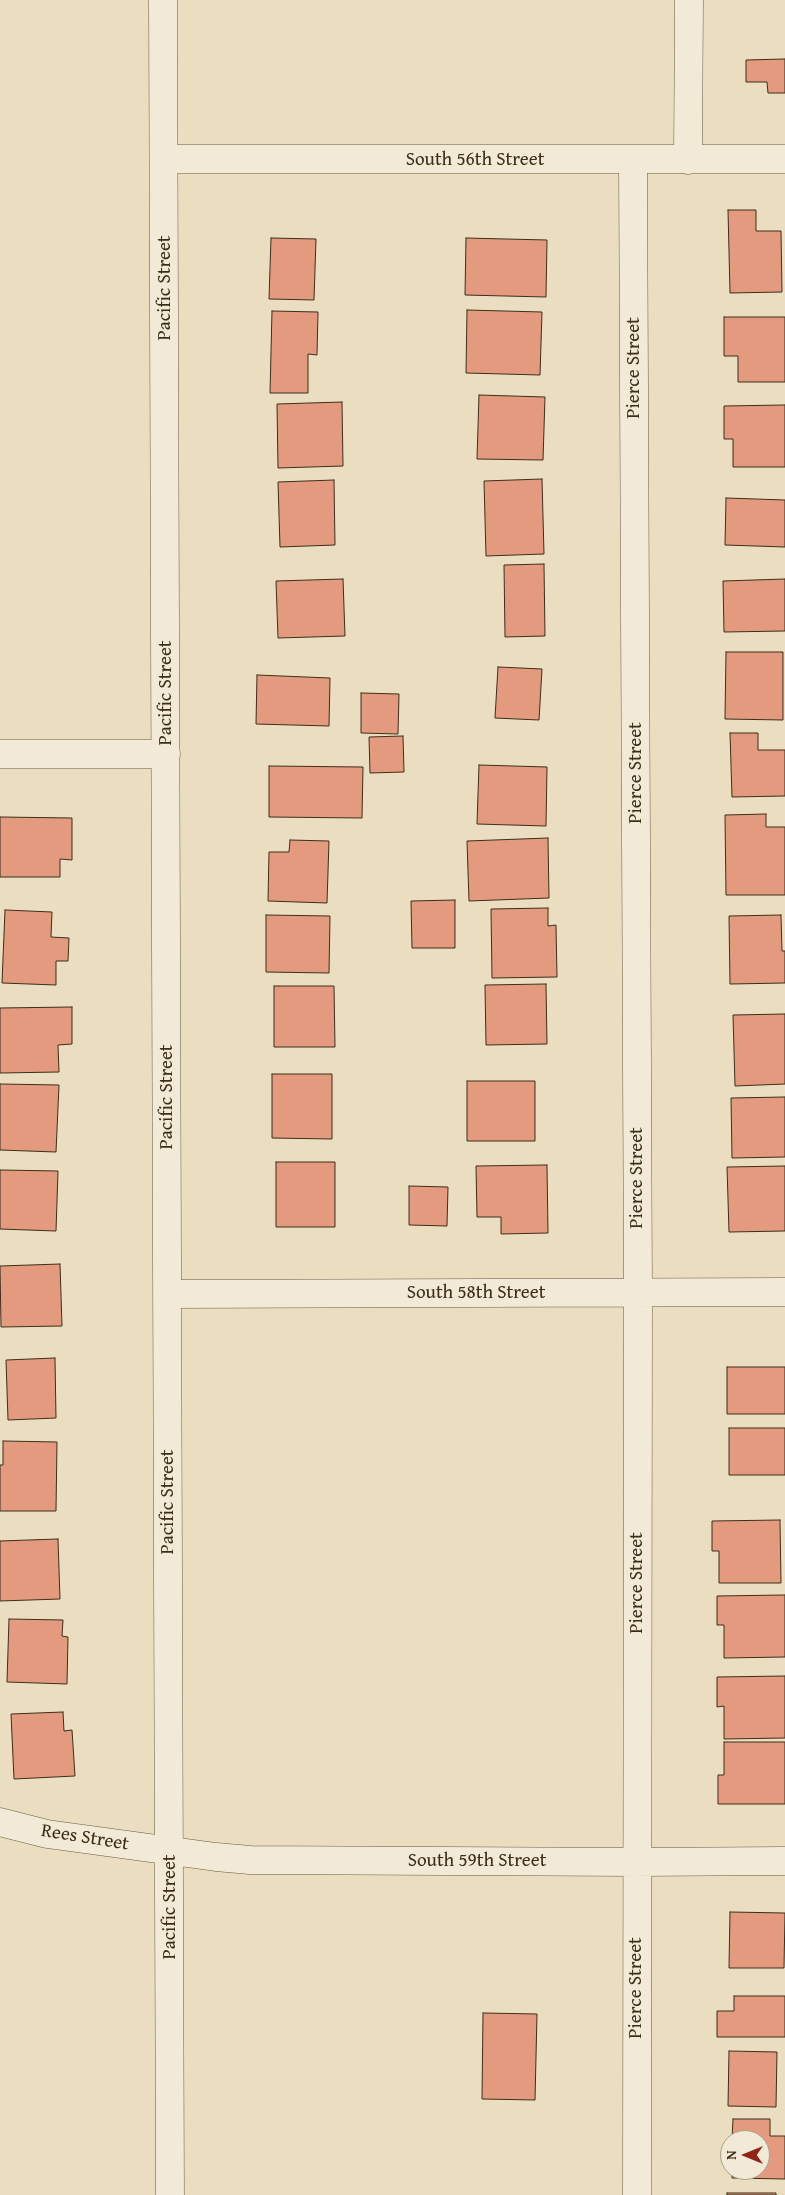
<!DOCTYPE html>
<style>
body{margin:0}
#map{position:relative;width:785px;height:2195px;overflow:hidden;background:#ebdec0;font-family:"Gentium Book Plus",serif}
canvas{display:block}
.north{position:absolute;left:720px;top:2130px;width:50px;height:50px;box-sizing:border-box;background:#f2ead6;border:1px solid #a99f8b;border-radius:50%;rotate:270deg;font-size:14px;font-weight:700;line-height:20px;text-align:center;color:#3c2e1b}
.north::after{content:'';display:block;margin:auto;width:18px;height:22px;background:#8f2418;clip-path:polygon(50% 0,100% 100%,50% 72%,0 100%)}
</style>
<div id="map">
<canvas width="785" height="2195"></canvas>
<div class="north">N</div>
</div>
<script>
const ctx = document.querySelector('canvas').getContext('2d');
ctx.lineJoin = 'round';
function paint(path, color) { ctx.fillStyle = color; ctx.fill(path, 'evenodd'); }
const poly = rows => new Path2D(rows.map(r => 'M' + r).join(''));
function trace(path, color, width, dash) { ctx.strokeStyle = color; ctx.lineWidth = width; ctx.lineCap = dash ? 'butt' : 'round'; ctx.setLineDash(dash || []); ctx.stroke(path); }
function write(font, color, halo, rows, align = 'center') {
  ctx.font = font + ' "Gentium Book Plus",serif'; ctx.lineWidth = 5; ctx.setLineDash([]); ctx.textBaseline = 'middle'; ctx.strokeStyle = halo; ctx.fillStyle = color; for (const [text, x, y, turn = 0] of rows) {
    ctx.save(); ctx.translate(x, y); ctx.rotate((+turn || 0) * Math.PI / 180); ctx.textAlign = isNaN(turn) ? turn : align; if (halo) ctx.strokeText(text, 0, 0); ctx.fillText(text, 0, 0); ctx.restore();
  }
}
const building = poly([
 [785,59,785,93,768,93,767,82,746,82,746,60,785,59],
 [728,210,756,210,756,231,781,231,782,292,730,293,728,210],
 [271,238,316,239,314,300,269,299,271,238],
 [466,238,547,240,546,297,465,295,466,238],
 [467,310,542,312,540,375,466,373,467,310],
 [272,311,318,312,317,355,308,354,308,393,270,393,272,311],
 [724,317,785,317,785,382,738,382,738,356,724,356,724,317],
 [479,395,545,397,543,460,477,459,479,395],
 [342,402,343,466,278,468,277,404,342,402],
 [785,405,785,467,733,467,733,439,724,439,724,406,785,405],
 [542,479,544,554,486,556,484,481,542,479],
 [334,480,335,545,280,547,278,482,334,480],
 [726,498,785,500,785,547,725,545,726,498],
 [544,564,545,636,505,637,504,565,544,564],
 [343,579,345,636,278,638,276,581,343,579],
 [785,579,785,631,724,632,723,581,785,579],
 [726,652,783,652,783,720,725,719,726,652],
 [498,667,542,669,539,720,495,718,498,667],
 [257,675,330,678,329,726,256,724,257,675],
 [361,693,399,694,398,734,361,733,361,693],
 [730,733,758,733,758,750,785,750,785,796,732,797,730,733],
 [403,736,404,772,370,773,369,737,403,736],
 [479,765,547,767,546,826,477,824,479,765],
 [269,766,363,767,362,818,269,817,269,766],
 [766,814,766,827,785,827,785,895,726,895,725,815,766,814],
 [0,817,72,818,72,860,60,859,60,877,0,877,0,817],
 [548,838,549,898,469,901,467,841,548,838],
 [290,840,329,841,327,903,268,901,269,852,289,852,290,840],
 [455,900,455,948,412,948,411,901,455,900],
 [548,908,548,926,556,925,557,977,492,978,491,909,548,908],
 [5,910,52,912,51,937,69,938,68,961,56,961,56,985,2,983,5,910],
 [266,915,330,916,329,973,266,972,266,915],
 [781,915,782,951,785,951,785,983,730,984,729,916,781,915],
 [546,984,547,1044,486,1045,485,985,546,984],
 [274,986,334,986,335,1047,274,1047,274,986],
 [72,1007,72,1044,58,1045,59,1072,0,1073,0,1008,72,1007],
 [785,1014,785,1084,735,1086,733,1015,785,1014],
 [272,1074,332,1074,332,1139,272,1138,272,1074],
 [467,1081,535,1081,535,1141,467,1141,467,1081],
 [0,1084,59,1085,56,1152,0,1150,0,1084],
 [785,1097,785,1157,732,1158,731,1098,785,1097],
 [276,1162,335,1162,335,1227,276,1227,276,1162],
 [547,1165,548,1233,501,1234,501,1217,477,1217,476,1166,547,1165],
 [785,1166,785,1231,729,1232,727,1167,785,1166],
 [0,1170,58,1171,56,1231,0,1229,0,1170],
 [409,1186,448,1187,447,1226,409,1225,409,1186],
 [60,1264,62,1326,1,1327,0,1266,60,1264],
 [55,1358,56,1418,8,1420,6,1360,55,1358],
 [727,1367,785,1367,785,1414,727,1414,727,1367],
 [729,1428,785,1428,785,1475,729,1475,729,1428],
 [3,1441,57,1442,56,1511,0,1511,0,1465,3,1465,3,1441],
 [780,1520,781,1583,719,1583,719,1551,712,1551,712,1521,780,1520],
 [58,1539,60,1599,0,1601,0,1541,58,1539],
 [785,1595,785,1657,724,1658,724,1625,717,1625,717,1596,785,1595],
 [9,1619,63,1620,62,1636,68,1637,67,1684,7,1682,9,1619],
 [785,1676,785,1738,724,1739,724,1706,717,1707,717,1677,785,1676],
 [63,1712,64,1731,72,1730,75,1776,14,1779,11,1714,63,1712],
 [724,1742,785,1742,785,1804,718,1804,718,1775,724,1775,724,1742],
 [730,1912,785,1913,784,1968,729,1968,730,1912],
 [734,1996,785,1996,785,2037,717,2037,717,2011,734,2011,734,1996],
 [483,2013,537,2014,535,2100,482,2099,483,2013],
 [729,2051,777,2052,776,2107,728,2106,729,2051],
 [733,2119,770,2119,770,2136,785,2136,785,2179,732,2178,732,2170,760,2170,760,2140,732,2140,733,2119],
 [727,2193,776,2193,776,2195,727,2195,727,2193]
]);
paint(building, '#e39a7f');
trace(building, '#3c2e1b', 1);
const minor = poly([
 [163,0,170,2195],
 [164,159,785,159],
 [633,160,638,1292,637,2195],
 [688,160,689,0],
 [0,754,166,754],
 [168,1294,785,1292],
 [0,1822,47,1834,216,1857,250,1860,636,1862,785,1861]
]);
trace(minor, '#685a44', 29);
trace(minor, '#f2ead6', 28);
write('19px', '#3c2e1b', '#f2ead6', [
 ["South 56th Street",475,160],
 ["Pacific Street",165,288,-90],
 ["Pierce Street",634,368,-90],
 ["Pacific Street",166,693,-90],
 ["Pierce Street",636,773,-90],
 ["Pacific Street",167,1097,-90],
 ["Pierce Street",637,1178,-90],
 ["South 58th Street",476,1293],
 ["Pacific Street",168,1502,-90],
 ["Pierce Street",637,1583,-90],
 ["Rees Street",85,1838,9],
 ["South 59th Street",477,1861],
 ["Pacific Street",170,1907,-90],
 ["Pierce Street",636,1988,-90]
]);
</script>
